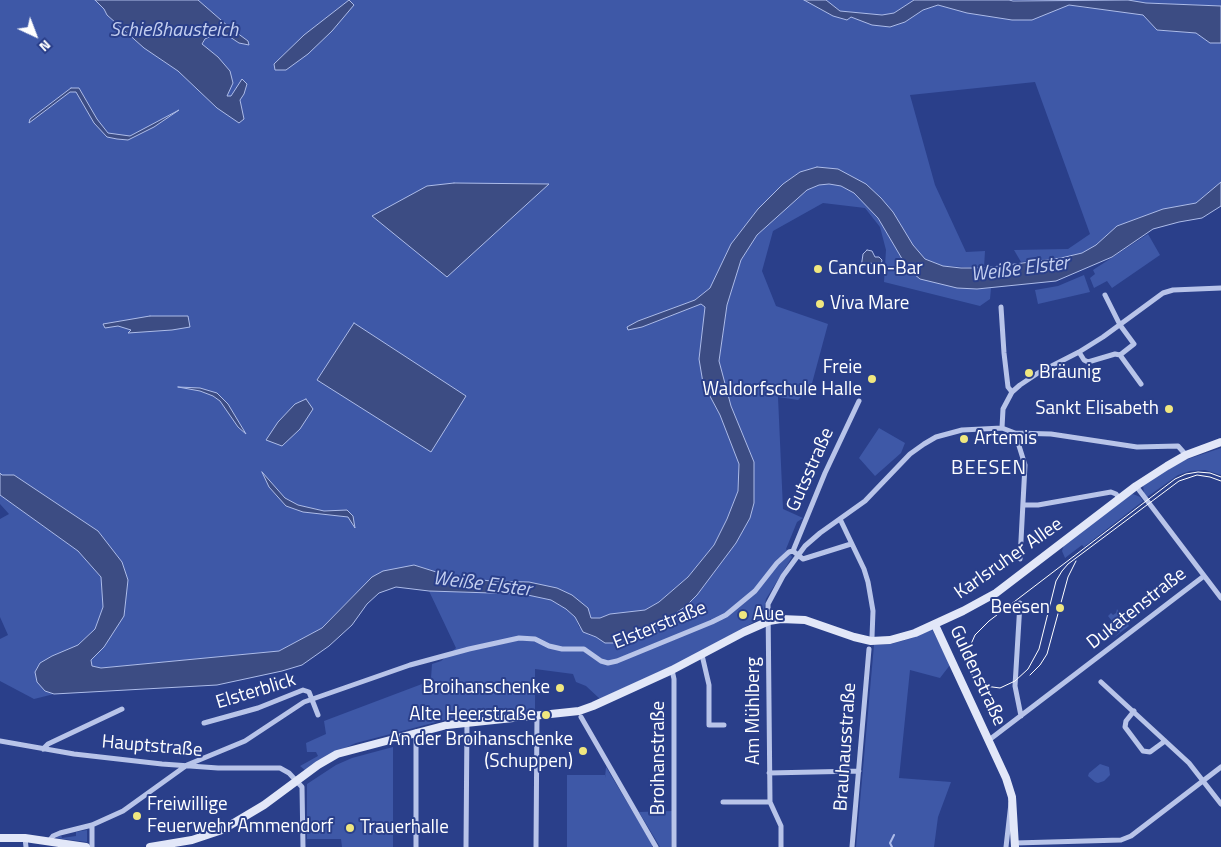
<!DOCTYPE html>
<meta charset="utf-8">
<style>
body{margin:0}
#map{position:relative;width:1221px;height:847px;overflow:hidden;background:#2a3f8a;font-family:"Titillium Web",sans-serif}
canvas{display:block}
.north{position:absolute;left:10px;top:10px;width:50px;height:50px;-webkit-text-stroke:4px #2a3f8a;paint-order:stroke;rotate:137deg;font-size:14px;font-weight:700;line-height:20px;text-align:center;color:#fff}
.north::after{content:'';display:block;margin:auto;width:18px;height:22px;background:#fff;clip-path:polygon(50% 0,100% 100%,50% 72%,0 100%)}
</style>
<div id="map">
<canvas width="1221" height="847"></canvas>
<div class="north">N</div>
</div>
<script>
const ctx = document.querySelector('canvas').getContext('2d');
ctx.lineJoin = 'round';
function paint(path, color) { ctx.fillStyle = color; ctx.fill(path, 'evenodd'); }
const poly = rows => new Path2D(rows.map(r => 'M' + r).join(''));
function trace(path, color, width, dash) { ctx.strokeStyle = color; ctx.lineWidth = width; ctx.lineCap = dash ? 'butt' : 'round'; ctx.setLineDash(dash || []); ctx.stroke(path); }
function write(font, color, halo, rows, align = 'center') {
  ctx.font = font + ' "Titillium Web",sans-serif'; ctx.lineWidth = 4; ctx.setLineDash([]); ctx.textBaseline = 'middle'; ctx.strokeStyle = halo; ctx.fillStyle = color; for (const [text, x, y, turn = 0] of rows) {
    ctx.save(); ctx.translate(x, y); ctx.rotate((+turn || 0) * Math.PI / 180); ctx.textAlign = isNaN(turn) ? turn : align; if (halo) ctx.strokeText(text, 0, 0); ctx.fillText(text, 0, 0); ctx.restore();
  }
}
paint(poly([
 [0,0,95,0,104,9,107,15,144,48,178,71,217,108,244,119,240,100,244,94,236,89,231,96,227,96,218,57,202,45,205,40,218,33,224,33,239,43,229,27,198,0,804,0,833,16,846,20,851,17,859,19,905,22,923,10,938,5,967,13,1012,20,1069,5,1086,8,1106,9,1143,15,1157,30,1196,33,1210,43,1221,43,1221,182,1196,203,1163,209,1117,226,1096,245,1082,253,1061,258,1021,262,1014,250,1068,249,1090,234,1035,82,910,95,935,185,966,252,985,251,984,268,943,266,925,259,913,245,893,212,881,198,817,167,800,172,783,184,758,209,731,244,710,288,695,300,638,321,642,327,701,304,705,307,699,359,703,383,720,415,739,464,738,491,727,519,714,545,688,577,659,602,645,610,610,614,600,618,591,618,588,608,583,606,491,581,449,576,414,565,353,596,322,628,279,651,101,668,92,666,91,660,104,647,122,562,98,531,14,475,0,475],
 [354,323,466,396,466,397,317,380],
 [826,0,914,0,894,13,882,15,840,11],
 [1128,0,1221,0,1221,6,1146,3],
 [829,184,841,186,854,193,865,204,878,218,908,269,977,289,991,288,990,299,980,306,884,282,886,250,880,227,865,208,823,203,773,231,762,271,776,306,828,324,811,387,798,400,778,397,783,509,803,518,797,522,786,549,792,557,766,599,763,615,761,618,689,658,600,699,586,686,576,682,573,674,535,669,535,711,452,718,356,743,336,752,306,771,300,766,318,756,316,752,307,752,306,743,326,734,324,721,422,684,431,678,432,664,441,661,456,648,429,591,523,594,551,600,566,609,575,617,579,627,589,635,614,643,633,637,662,623,686,606,697,595,736,543,754,462,731,406,719,361,727,305,741,260,757,235,794,200,807,190,819,185],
 [1148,234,1160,255,1112,288,1107,281,1094,288,1090,278,1095,274,1093,270],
 [1084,275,1090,292,1038,304,1035,290,1058,286],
 [879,428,905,443,901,453,875,476,859,458],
 [1221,448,1221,475,1205,470,1190,471,1178,475,1147,497,1144,493,1143,486,1147,481,1185,460],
 [1133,494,1140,497,1143,501,1084,547,1082,545,1065,558,1062,551,1064,545,1130,495],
 [0,495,78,551,101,577,103,607,95,629,78,645,52,656,40,664,35,672,45,691,54,694,34,699,0,681,0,639,8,635,0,617,0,519,9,514,0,504],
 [1117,609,1129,626,1112,639,1120,632,1118,629,1121,626,1118,623,1115,625,1108,616,1111,613,1113,615,1116,613],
 [932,629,950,665,940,678,910,670,899,778,951,782,938,817,934,847,856,847,874,645,891,644,912,638],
 [393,747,393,847,342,847,341,839,307,839,307,784,336,765,352,758],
 [1100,764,1109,767,1110,775,1104,781,1098,783,1095,782,1088,776,1089,773],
 [606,767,652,844,652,847,567,847,567,775,605,775,605,778],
 [672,811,671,847,660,847,639,812],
 [87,830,87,842,56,838,61,835,62,838,76,836,76,832]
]), '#3e58a7');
const water = poly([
 [95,0,198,0,229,27,248,41,249,45,239,43,224,33,218,33,205,39,202,44,218,57,230,71,233,83,227,96,231,96,242,79,247,84,244,94,240,100,244,119,239,123,217,108,178,71,144,48,107,15,104,9,95,0],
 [349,0,354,5,332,31,308,54,286,70,275,70,274,64,304,35,349,0],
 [804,0,826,0,840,11,882,15,894,13,914,0,1009,0,1013,1,1128,0,1146,3,1221,6,1221,43,1210,43,1196,33,1157,30,1143,15,1069,5,1032,20,1012,20,967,13,938,5,923,10,905,22,890,27,872,25,851,17,847,20,833,16,804,0],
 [71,88,79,88,97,119,108,133,130,136,179,110,154,127,128,140,117,139,107,137,94,123,76,92,70,92,29,123,30,119,71,88],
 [817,167,838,169,866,184,881,198,893,212,913,245,925,259,943,266,961,268,984,268,1061,258,1082,253,1096,245,1117,226,1163,209,1196,203,1221,182,1221,206,1202,218,1179,222,1153,229,1112,257,1056,281,977,289,957,288,920,279,908,269,878,218,854,193,841,186,829,184,819,185,807,190,757,235,741,260,727,305,719,361,731,406,754,462,754,503,750,518,736,543,697,595,686,606,662,623,633,637,614,643,605,643,596,637,583,632,575,617,566,609,551,600,523,594,429,591,396,587,379,593,367,604,352,625,329,646,302,665,282,671,217,685,54,694,45,691,37,682,35,672,40,663,52,656,78,645,95,629,103,607,101,577,78,551,0,495,0,473,2,475,14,475,98,531,122,562,128,580,124,616,104,647,91,660,92,666,101,668,279,651,322,628,372,577,383,571,414,565,449,576,491,581,529,582,557,588,572,595,588,608,591,618,600,618,610,614,645,610,659,602,688,577,714,545,727,519,738,491,739,464,720,415,703,383,699,359,705,307,701,304,642,327,628,330,627,327,638,321,695,300,710,288,731,244,758,209,783,184,800,172,817,167],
 [454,183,549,184,447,277,372,216,427,186,454,183],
 [867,250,872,251,875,257,879,257,882,260,881,265,876,266,871,263,861,268,863,254,867,250],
 [150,316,188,316,190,327,172,330,128,333,131,330,118,326,105,328,103,324,150,316],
 [354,323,466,396,431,452,317,380,354,323],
 [178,387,200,388,217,393,228,404,246,434,238,427,220,401,213,396,200,391,178,387],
 [306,399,313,409,300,429,282,446,266,440,278,422,295,404,306,399],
 [262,472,285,498,298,505,324,511,347,510,353,516,355,528,348,517,303,512,286,506,269,487,262,472]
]);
paint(water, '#3c4c83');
trace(water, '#adbce9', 1);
trace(poly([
 [892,847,890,843,894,835]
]), '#adbce9', 2);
trace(poly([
 [1001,307,1004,353,1008,387,1012,392],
 [1079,352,1084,360,1088,362,1115,354,1120,355,1134,344,1120,325,1105,295],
 [1120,355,1141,384],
 [1002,428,1003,409,1012,392,1020,385,1038,373,1079,352,1103,337,1163,293,1173,290,1221,288],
 [1015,433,1025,465,1020,559],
 [1136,486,1221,598],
 [1023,505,1038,505,1111,492,1116,494,1120,499],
 [840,519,864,569,868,582,873,611,872,637],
 [793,551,825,473,859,401],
 [1020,603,1015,686,1021,716],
 [702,655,709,685,709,725,724,725],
 [672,670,674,679,674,847],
 [1101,682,1189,763,1221,804],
 [1134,711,1126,721,1125,727,1143,751,1150,752,1165,741],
 [581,717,656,847],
 [204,723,258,708,303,690,309,692,318,715],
 [989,740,1204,576],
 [0,741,74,754,162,764,218,768,280,768,289,773,302,787,303,847],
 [43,749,48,744,122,709],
 [769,773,859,771],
 [723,802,770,802],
 [25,838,26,847],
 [49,841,53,836,60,833,92,825,123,811,187,765,245,741,304,702,410,665,469,649,519,638,535,639,549,646,562,649,584,649,601,661,608,663,617,661,712,622,726,615,755,591,777,563,789,552,793,551,803,559,851,544],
 [1015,843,1121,840,1131,836,1221,767],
 [92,847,92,825],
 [416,847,416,732],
 [466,847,467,722],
 [536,847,537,715],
 [781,847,781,826,770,802,768,604,783,576,805,546,820,533,865,501,910,454,924,444,936,437,962,430,1002,428,1015,433,1051,434,1137,447,1178,446,1186,455],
 [852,847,869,649],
 [1006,847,1011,803]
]), '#b8c4e9', 5);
trace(poly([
 [935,625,1006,778,1012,797,1015,847],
 [0,838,25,838,86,847],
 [150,847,192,840,222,830,264,805,318,765,337,754,447,725,579,711,593,706,672,670,744,632,769,621,781,619,805,620,854,637,871,641,890,640,915,633,963,611,996,593,1136,486,1167,466,1186,455,1221,442]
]), '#e2e7f8', 8);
trace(poly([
 [1221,477,1210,473,1198,472,1186,474,1175,479,989,621,975,635,968,651,967,663,973,677,985,686,1000,688,1015,681,1028,669,1039,649,1056,581,1062,571,1068,564,1179,481,1197,475,1210,477,1221,481],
 [1030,675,1040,665,1047,654,1068,577,1076,561]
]), '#fff', 1);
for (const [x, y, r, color] of [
 [818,269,5,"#f0e77f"],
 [820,304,5,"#f0e77f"],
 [1029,373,5,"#f0e77f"],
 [872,379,5,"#f0e77f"],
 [1169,409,5,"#f0e77f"],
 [964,439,5,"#f0e77f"],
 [1060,608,5,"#f0e77f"],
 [743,615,5,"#f0e77f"],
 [560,688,5,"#f0e77f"],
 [546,715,5,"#f0e77f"],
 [583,751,5,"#f0e77f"],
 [137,816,5,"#f0e77f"],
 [350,828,5,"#f0e77f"]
]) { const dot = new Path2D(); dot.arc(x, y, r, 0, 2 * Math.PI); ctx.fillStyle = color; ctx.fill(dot); trace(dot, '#2a3f8a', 2); }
write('19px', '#fff', '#2a3f8a', [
 ["Cancun-Bar",828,269],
 ["Viva Mare",830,304],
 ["Freie",862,368,"right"],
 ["Waldorfschule Halle",862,390,"right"],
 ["Bräunig",1039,373],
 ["Sankt Elisabeth",1159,409,"right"],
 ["Artemis",974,439],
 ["Beesen",1050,608,"right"],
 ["Aue",753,615],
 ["Broihanschenke",550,688,"right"],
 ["Alte Heerstraße",536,715,"right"],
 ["An der Broihanschenke",573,740,"right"],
 ["(Schuppen)",573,762,"right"],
 ["Freiwillige",147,805],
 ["Feuerwehr Ammendorf",147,827],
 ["Trauerhalle",360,828]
], 'left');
write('19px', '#fff', '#2a3f8a', [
 ["Gutsstraße",811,470,-66],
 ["Karlsruher Allee",1009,559,-35],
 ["Dukatenstraße",1137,609,-38],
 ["Elsterstraße",660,626,-22],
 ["Guldenstraße",977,676,65],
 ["Elsterblick",256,692,-17],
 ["Am Mühlberg",754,711,-90],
 ["Hauptstraße",152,747,5],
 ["Brauhausstraße",846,747,-86],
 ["Broihanstraße",659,758,-90]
]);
write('italic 20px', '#c4cff0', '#2a3f8a', [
 ["Schießhausteich",174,31],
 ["Weiße Elster",1020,270,-7],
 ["Weiße Elster",482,585,7]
]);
ctx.letterSpacing = '1px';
write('20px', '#fff', '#2a3f8a', [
 ["BEESEN",989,469]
]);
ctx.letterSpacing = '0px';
</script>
